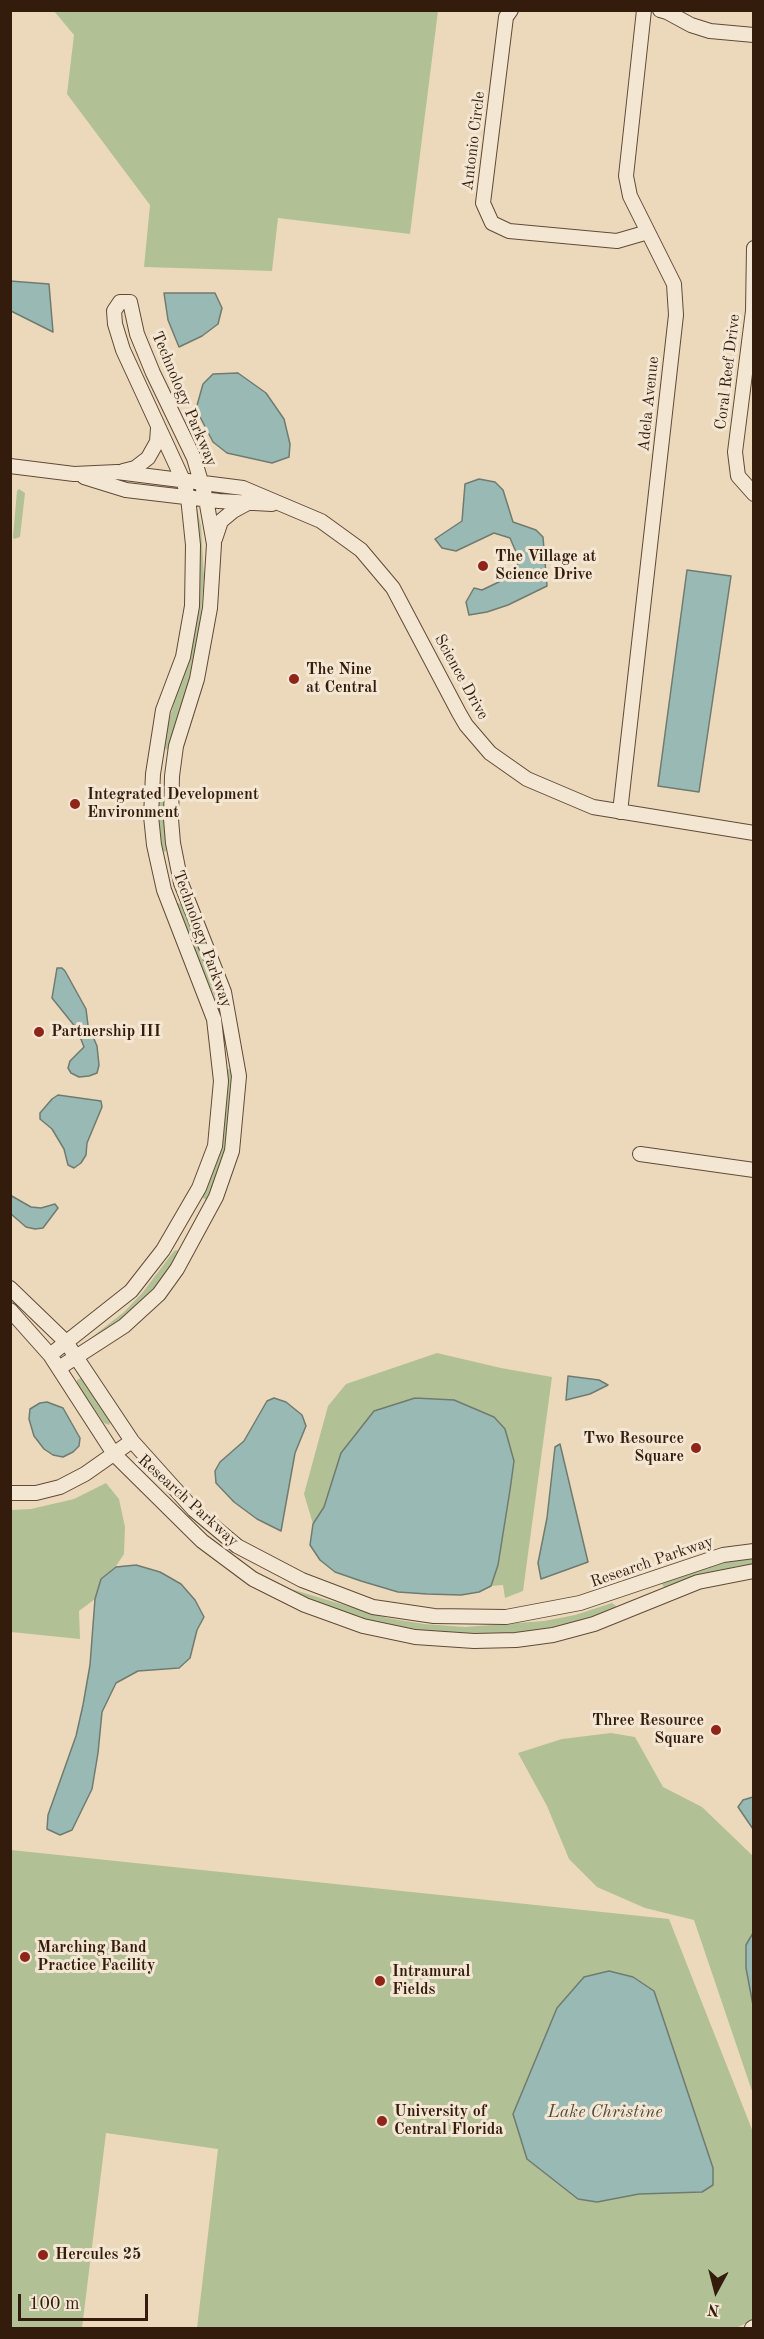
<!DOCTYPE html>
<style>
body{margin:0}
#map{position:relative;width:764px;height:2339px;overflow:hidden;background:#ecd9bc;font-family:"Old Standard TT",serif}
canvas{display:block}
.frame{position:absolute;inset:0;border:12px solid #331c0b;pointer-events:none}
.north{position:absolute;left:686px;top:2261px;width:60px;height:60px;-webkit-text-stroke:4px #f3e6d3;paint-order:stroke;rotate:187deg;font-size:16px;font-weight:700;line-height:24px;text-align:center;color:#331c0b}
.north::after{content:'';display:block;margin:auto;width:21px;height:27px;background:#331c0b;clip-path:polygon(50% 0,100% 100%,50% 72%,0 100%)}
.scale{position:absolute;left:18px;top:2294px;width:130px;height:27px;box-sizing:border-box;border:3px solid #331c0b;border-top:0;padding-left:8px;font-size:18px;line-height:21px;white-space:nowrap;color:#331c0b;-webkit-text-stroke:4px #f3e6d3;paint-order:stroke}
</style>
<div id="map">
<canvas width="764" height="2339"></canvas>
<div class="frame"></div>
<div class="north">N</div>
<div class="scale">100 m</div>
</div>
<script>
const ctx = document.querySelector('canvas').getContext('2d');
ctx.lineJoin = 'round';
function paint(path, color) { ctx.fillStyle = color; ctx.fill(path, 'evenodd'); }
const poly = rows => new Path2D(rows.map(r => 'M' + r).join(''));
function trace(path, color, width, dash) { ctx.strokeStyle = color; ctx.lineWidth = width; ctx.lineCap = dash ? 'butt' : 'round'; ctx.setLineDash(dash || []); ctx.stroke(path); }
function write(font, color, halo, rows, align = 'center') {
  ctx.font = font + ' "Old Standard TT",serif'; ctx.lineWidth = 6; ctx.setLineDash([]); ctx.textBaseline = 'middle'; ctx.strokeStyle = halo; ctx.fillStyle = color; for (const [text, x, y, turn = 0] of rows) {
    ctx.save(); ctx.translate(x, y); ctx.rotate((+turn || 0) * Math.PI / 180); ctx.textAlign = isNaN(turn) ? turn : align; if (halo) ctx.strokeText(text, 0, 0); ctx.fillText(text, 0, 0); ctx.restore();
  }
}
paint(poly([
 [54,11,438,11,410,234,278,218,272,271,144,267,150,205,67,94,74,35],
 [19,489,25,493,20,537,14,539,13,537,17,491],
 [197,508,201,526,204,577,200,629,192,679,180,710,171,748,167,750,162,745,195,629,200,564,194,509],
 [159,799,165,802,165,829,168,848,165,852,160,849,155,803],
 [177,903,182,904,221,994,223,1015,174,907],
 [230,1069,234,1071,226,1152,210,1198,206,1200,202,1197,215,1161,226,1070],
 [177,1250,181,1253,182,1257,138,1309,89,1344,87,1341,124,1312,143,1292,174,1251],
 [437,1353,501,1368,552,1377,523,1591,505,1598,503,1585,491,1586,498,1565,514,1461,505,1429,493,1417,454,1400,341,1453,324,1507,313,1524,304,1494,328,1406,346,1384],
 [81,1378,85,1381,111,1420,109,1425,104,1423,77,1385,77,1380],
 [106,1483,119,1499,125,1527,124,1554,116,1566,101,1579,95,1599,79,1611,80,1639,11,1632,11,1510,31,1509,74,1499],
 [753,1556,753,1565,738,1566,688,1580,665,1589,662,1584,673,1576,730,1559],
 [253,1570,291,1589,387,1618,424,1624,465,1627,544,1621,575,1615,612,1603,616,1606,615,1612,580,1622,535,1631,496,1635,449,1635,367,1622,323,1608,252,1572],
 [611,1733,635,1737,663,1787,702,1807,753,1856,753,2094,694,1920,645,1908,597,1887,569,1859,547,1806,518,1753,562,1739],
 [11,1850,669,1919,753,2132,753,2320,736,2328,197,2328,218,2149,106,2133,82,2328,11,2328]
]), '#b2c096');
const water = poly([
 [10,281,49,284,53,332,11,311,10,281],
 [164,293,215,293,222,308,218,324,202,336,179,347,168,320,164,293],
 [238,373,266,393,284,419,290,444,289,457,272,463,227,453,213,442,196,409,203,384,213,374,238,373],
 [479,479,495,482,503,490,513,522,536,530,543,537,547,586,508,605,487,612,469,615,466,602,474,588,482,590,503,580,513,579,519,559,510,538,494,533,456,551,442,548,435,539,462,521,465,484,479,479],
 [687,570,731,576,699,792,658,786,687,570],
 [57,968,62,968,65,971,86,1009,88,1025,97,1046,99,1065,97,1073,89,1076,79,1077,71,1073,68,1068,70,1061,84,1047,77,1029,52,998,57,968],
 [58,1095,101,1101,102,1107,87,1143,86,1155,81,1163,74,1168,68,1165,64,1149,52,1129,40,1119,40,1113,52,1099,58,1095],
 [10,1195,31,1207,41,1208,55,1204,58,1208,43,1228,35,1229,26,1227,11,1214,10,1195],
 [568,1376,599,1380,608,1385,590,1394,566,1400,568,1376],
 [274,1398,286,1402,302,1415,306,1426,295,1453,281,1531,257,1519,234,1502,216,1483,215,1471,220,1462,244,1441,267,1401,274,1398],
 [415,1398,454,1400,494,1417,505,1429,514,1461,510,1490,498,1565,491,1586,479,1592,461,1595,427,1594,398,1592,361,1581,335,1572,320,1560,310,1545,313,1524,324,1507,341,1453,374,1411,415,1398],
 [47,1402,63,1408,80,1438,79,1446,73,1452,63,1457,53,1455,44,1449,34,1436,29,1419,30,1409,40,1403,47,1402],
 [560,1444,588,1562,541,1579,538,1563,547,1518,555,1447,560,1444],
 [136,1565,160,1572,181,1584,195,1600,204,1617,197,1630,190,1658,179,1668,138,1671,116,1683,102,1712,98,1753,92,1789,72,1830,60,1835,47,1829,48,1815,76,1736,83,1705,90,1665,95,1599,101,1579,116,1567,136,1565],
 [753,1797,754,1797,753,1829,738,1807,743,1800,753,1797],
 [753,1933,753,2005,746,1968,746,1945,753,1933],
 [609,1971,633,1977,654,1991,713,2168,713,2185,702,2192,639,2194,597,2202,578,2199,527,2159,513,2114,557,2008,584,1977,609,1971]
]);
paint(water, '#99bab4');
trace(water, '#707b70', 1.5);
const minor = poly([
 [511,10,506,17,483,203,492,223,509,231,617,241,648,232],
 [660,10,667,12,691,25,710,31,754,35],
 [754,248,753,311,735,452,738,476,754,494],
 [10,466,74,474,117,472,243,488,321,521,361,550,393,588,459,713,466,725,490,753,527,779,593,807,754,833],
 [123,471,135,468,148,458,157,442,158,428],
 [84,477,126,490,219,501,272,504],
 [215,539,221,521,233,511,246,504],
 [620,812,676,315,674,284,630,196,626,176,644,10],
 [640,1154,754,1170],
 [10,1288,66,1342,132,1441,194,1510,237,1546,302,1580,373,1607,434,1616,506,1617,580,1603,723,1555,754,1551],
 [10,1310,50,1355,114,1454,202,1541,253,1579,305,1605,363,1626,415,1637,474,1641,516,1640,553,1635,594,1624,698,1582,754,1571],
 [50,1355,131,1291,163,1250,199,1188,215,1146,221,1081,214,1019,164,890,154,845,151,816,153,774,163,710,183,657,192,606,193,545,188,497,183,480,123,350,115,324,114,311,120,302,130,302,137,334,153,373,194,458,206,499,214,544,210,608,197,679,176,746,172,776,171,819,173,843,181,883,224,992,239,1076,232,1151,216,1197,177,1269,159,1294,124,1326,59,1368],
 [10,1493,36,1493,60,1487,85,1474,132,1441],
 [752,2328,754,2327]
]);
trace(minor, '#614b37', 16);
trace(minor, '#f3e6d3', 14);
for (const [x, y, r, color] of [
 [483,566,6,"#8f2418"],
 [294,679,6,"#8f2418"],
 [75,804,6,"#8f2418"],
 [39,1032,6,"#8f2418"],
 [696,1448,6,"#8f2418"],
 [716,1730,6,"#8f2418"],
 [25,1957,6,"#8f2418"],
 [380,1981,6,"#8f2418"],
 [382,2121,6,"#8f2418"],
 [43,2255,6,"#8f2418"]
]) { const dot = new Path2D(); dot.arc(x, y, r, 0, 2 * Math.PI); ctx.fillStyle = color; ctx.fill(dot); trace(dot, '#f3e6d3', 2); }
write('16px', '#331c0b', '#f3e6d3', [
 ["Antonio Circle",474,141,-83],
 ["Coral Reef Drive",728,372,-83],
 ["Technology Parkway",184,399,67],
 ["Adela Avenue",649,404,-84],
 ["Science Drive",461,677,61],
 ["Technology Parkway",202,939,70],
 ["Research Parkway",188,1501,42],
 ["Research Parkway",652,1562,-19]
]);
write('bold 16px', '#331c0b', '#f3e6d3', [
 ["The Village at",495,557],
 ["Science Drive",495,575],
 ["The Nine",306,670],
 ["at Central",306,688],
 ["Integrated Development",87,795],
 ["Environment",87,813],
 ["Partnership III",51,1032],
 ["Two Resource",684,1439,"right"],
 ["Square",684,1457,"right"],
 ["Three Resource",704,1721,"right"],
 ["Square",704,1739,"right"],
 ["Marching Band",37,1948],
 ["Practice Facility",37,1966],
 ["Intramural",392,1972],
 ["Fields",392,1990],
 ["University of",394,2112],
 ["Central Florida",394,2130],
 ["Hercules 25",55,2255]
], 'left');
write('italic 18px', '#524b3e', '#f3e6d3', [
 ["Lake Christine",605,2112]
]);
</script>
